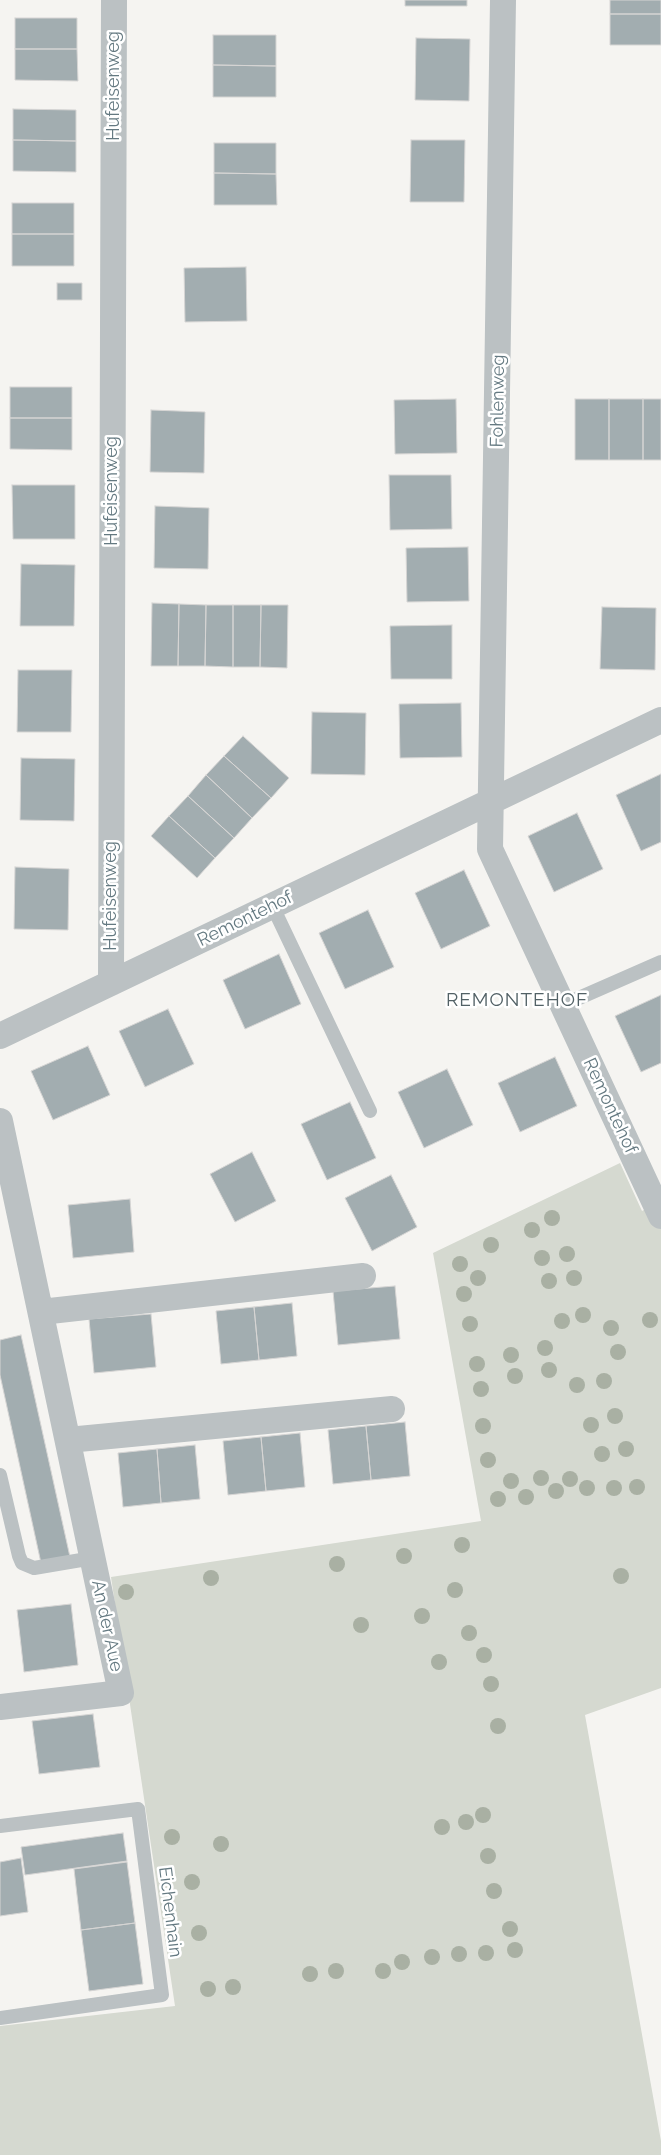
<!DOCTYPE html>
<style>
body{margin:0}
canvas{display:block;background:#f5f4f1}
</style>
<canvas width="661" height="2155"></canvas>
<script>
const ctx = document.querySelector('canvas').getContext('2d');
ctx.lineJoin = 'round';
function paint(path, color) { ctx.fillStyle = color; ctx.fill(path, 'evenodd'); }
const poly = rows => new Path2D(rows.map(r => 'M' + r).join(''));
function trace(path, color, width, dash) { ctx.strokeStyle = color; ctx.lineWidth = width; ctx.lineCap = dash ? 'butt' : 'round'; ctx.setLineDash(dash || []); ctx.stroke(path); }
function write(font, color, halo, rows, align = 'center') {
  ctx.font = font + ' Raleway,sans-serif'; ctx.lineWidth = 5; ctx.setLineDash([]); ctx.textBaseline = 'middle'; ctx.strokeStyle = halo; ctx.fillStyle = color; for (const [text, x, y, turn = 0] of rows) {
    ctx.save(); ctx.translate(x, y); ctx.rotate((+turn || 0) * Math.PI / 180); ctx.textAlign = isNaN(turn) ? turn : align; if (halo) ctx.strokeText(text, 0, 0); ctx.fillText(text, 0, 0); ctx.restore();
  }
}
paint(poly([
 [620,1163,642,1211,661,1201,661,1688,585,1715,661,2141,661,2155,0,2155,0,2026,175,2006,111,1577,481,1521,433,1253]
]), '#d5d9d0');
const building = poly([
 [405,0,467,0,467,6,405,6,405,0],
 [610,0,661,0,661,14,610,14,610,0],
 [610,14,661,14,661,45,610,45,610,14],
 [15,18,77,18,77,49,15,49,15,18],
 [213,35,276,35,276,66,213,65,213,35],
 [416,38,470,39,469,101,415,100,416,38],
 [15,49,77,49,78,81,15,80,15,49],
 [213,65,276,66,276,97,213,97,213,65],
 [13,109,76,110,76,141,13,140,13,109],
 [13,140,76,141,76,172,13,171,13,140],
 [411,140,465,140,464,202,410,202,411,140],
 [214,143,276,143,276,174,214,173,214,143],
 [214,173,276,174,277,205,214,205,214,173],
 [12,203,74,203,74,234,12,234,12,203],
 [12,234,74,234,74,266,12,266,12,234],
 [246,267,247,321,185,322,184,268,246,267],
 [57,283,82,283,82,300,57,300,57,283],
 [10,387,72,387,72,418,10,418,10,387],
 [456,399,457,453,395,454,394,400,456,399],
 [575,399,609,399,609,460,575,460,575,399],
 [609,399,643,399,643,460,609,460,609,399],
 [643,399,661,399,661,460,643,460,643,399],
 [151,410,205,412,204,473,150,472,151,410],
 [10,418,72,418,72,450,10,449,10,418],
 [389,475,451,475,452,529,390,530,389,475],
 [12,485,75,485,75,539,13,539,12,485],
 [155,506,209,508,208,569,154,568,155,506],
 [468,547,469,601,407,602,406,548,468,547],
 [21,564,75,565,74,626,20,626,21,564],
 [152,603,179,604,178,666,151,666,152,603],
 [179,604,206,605,205,666,178,666,179,604],
 [206,605,233,605,233,667,205,666,206,605],
 [233,605,261,605,260,667,233,667,233,605],
 [261,605,288,605,287,668,260,667,261,605],
 [602,607,656,608,655,670,600,669,602,607],
 [452,625,452,679,391,679,390,626,452,625],
 [18,670,72,670,71,732,17,732,18,670],
 [461,703,462,757,400,758,399,704,461,703],
 [312,712,366,713,365,775,311,774,312,712],
 [243,736,289,778,271,798,224,756,243,736],
 [224,756,271,798,252,818,206,775,224,756],
 [21,758,75,759,74,821,20,820,21,758],
 [661,774,661,842,641,851,616,795,661,774],
 [206,775,252,818,234,838,188,796,206,775],
 [188,796,234,838,215,858,169,816,188,796],
 [577,813,603,869,554,892,528,836,577,813],
 [169,816,215,858,197,878,151,836,169,816],
 [15,867,69,869,68,930,14,929,15,867],
 [464,870,490,926,441,949,415,893,464,870],
 [368,910,394,967,345,989,319,933,368,910],
 [279,954,301,1004,245,1029,223,980,279,954],
 [661,995,661,1063,641,1072,615,1016,661,995],
 [168,1009,194,1064,145,1087,119,1031,168,1009],
 [88,1046,110,1095,53,1120,31,1071,88,1046],
 [555,1057,577,1106,520,1132,498,1083,555,1057],
 [447,1069,473,1125,424,1148,398,1092,447,1069],
 [350,1102,376,1158,327,1180,301,1124,350,1102],
 [252,1152,276,1201,235,1222,210,1174,252,1152],
 [391,1175,417,1227,372,1251,345,1198,391,1175],
 [130,1199,134,1252,73,1258,68,1205,130,1199],
 [395,1286,400,1339,338,1345,333,1291,395,1286],
 [292,1303,297,1356,259,1360,254,1307,292,1303],
 [254,1307,259,1360,221,1364,216,1311,254,1307],
 [151,1314,156,1367,94,1373,89,1319,151,1314],
 [21,1335,70,1557,41,1563,0,1375,0,1340,21,1335],
 [405,1422,410,1476,371,1480,366,1426,405,1422],
 [366,1426,371,1480,333,1484,328,1430,366,1426],
 [300,1433,305,1487,266,1491,261,1437,300,1433],
 [261,1437,266,1491,228,1495,223,1441,261,1437],
 [195,1445,200,1499,161,1503,157,1449,195,1445],
 [157,1449,161,1503,123,1507,118,1453,157,1449],
 [71,1604,78,1665,24,1672,17,1610,71,1604],
 [93,1714,100,1767,39,1774,32,1721,93,1714],
 [123,1833,127,1861,25,1875,21,1847,123,1833],
 [21,1858,28,1912,0,1916,0,1862,21,1858],
 [127,1862,135,1923,81,1930,74,1869,127,1862],
 [135,1923,143,1984,89,1991,81,1930,135,1923]
]);
paint(building, '#a2adb0');
trace(building, '#d6d5d4', 1);
trace(poly([
 [272,905,370,1111],
 [563,1005,661,962],
 [0,1475,19,1556,22,1563,34,1568,93,1558],
 [0,1826,138,1809,162,1995,0,2018]
]), '#bbc1c3', 14);
trace(poly([
 [503,0,490,849,661,1216],
 [111,983,114,0],
 [0,1036,661,720],
 [0,1121,121,1693,0,1707],
 [41,1312,363,1276],
 [68,1440,392,1409]
]), '#bbc1c3', 26);
ctx.fillStyle = '#a9b0a3';
for (const [x, y] of [
 [552,1218],
 [532,1230],
 [491,1245],
 [567,1254],
 [542,1258],
 [460,1264],
 [478,1278],
 [574,1278],
 [549,1281],
 [464,1294],
 [583,1315],
 [650,1320],
 [562,1321],
 [470,1324],
 [611,1328],
 [545,1348],
 [618,1352],
 [511,1355],
 [477,1364],
 [549,1370],
 [515,1376],
 [604,1381],
 [577,1385],
 [481,1389],
 [615,1416],
 [591,1425],
 [483,1426],
 [626,1449],
 [602,1454],
 [488,1460],
 [541,1478],
 [570,1479],
 [511,1481],
 [637,1487],
 [587,1488],
 [614,1488],
 [556,1491],
 [526,1497],
 [498,1499],
 [462,1545],
 [404,1556],
 [337,1564],
 [621,1576],
 [211,1578],
 [455,1590],
 [126,1592],
 [422,1616],
 [361,1625],
 [469,1633],
 [484,1655],
 [439,1662],
 [491,1684],
 [498,1726],
 [483,1815],
 [466,1822],
 [442,1827],
 [172,1837],
 [221,1844],
 [488,1856],
 [192,1882],
 [494,1891],
 [510,1929],
 [199,1933],
 [515,1950],
 [486,1953],
 [459,1954],
 [432,1957],
 [402,1962],
 [336,1971],
 [383,1971],
 [310,1974],
 [233,1987],
 [208,1989]
]) { ctx.beginPath(); ctx.arc(x, y, 8, 0, 2 * Math.PI); ctx.fill(); }
write('18px', '#647981', '#fff', [
 ["Hufeisenweg",114,86,-90],
 ["Fohlenweg",498,401,-89],
 ["Hufeisenweg",112,491,-90],
 ["Hufeisenweg",111,896,-90],
 ["Remontehof",245,919,-26],
 ["Remontehof",610,1106,65],
 ["An der Aue",107,1626,78],
 ["Eichenhain",170,1912,83]
]);
ctx.letterSpacing = '1px';
write('19px', '#526166', '#fff', [
 ["REMONTEHOF",517,1000]
]);
ctx.letterSpacing = '0px';
</script>
